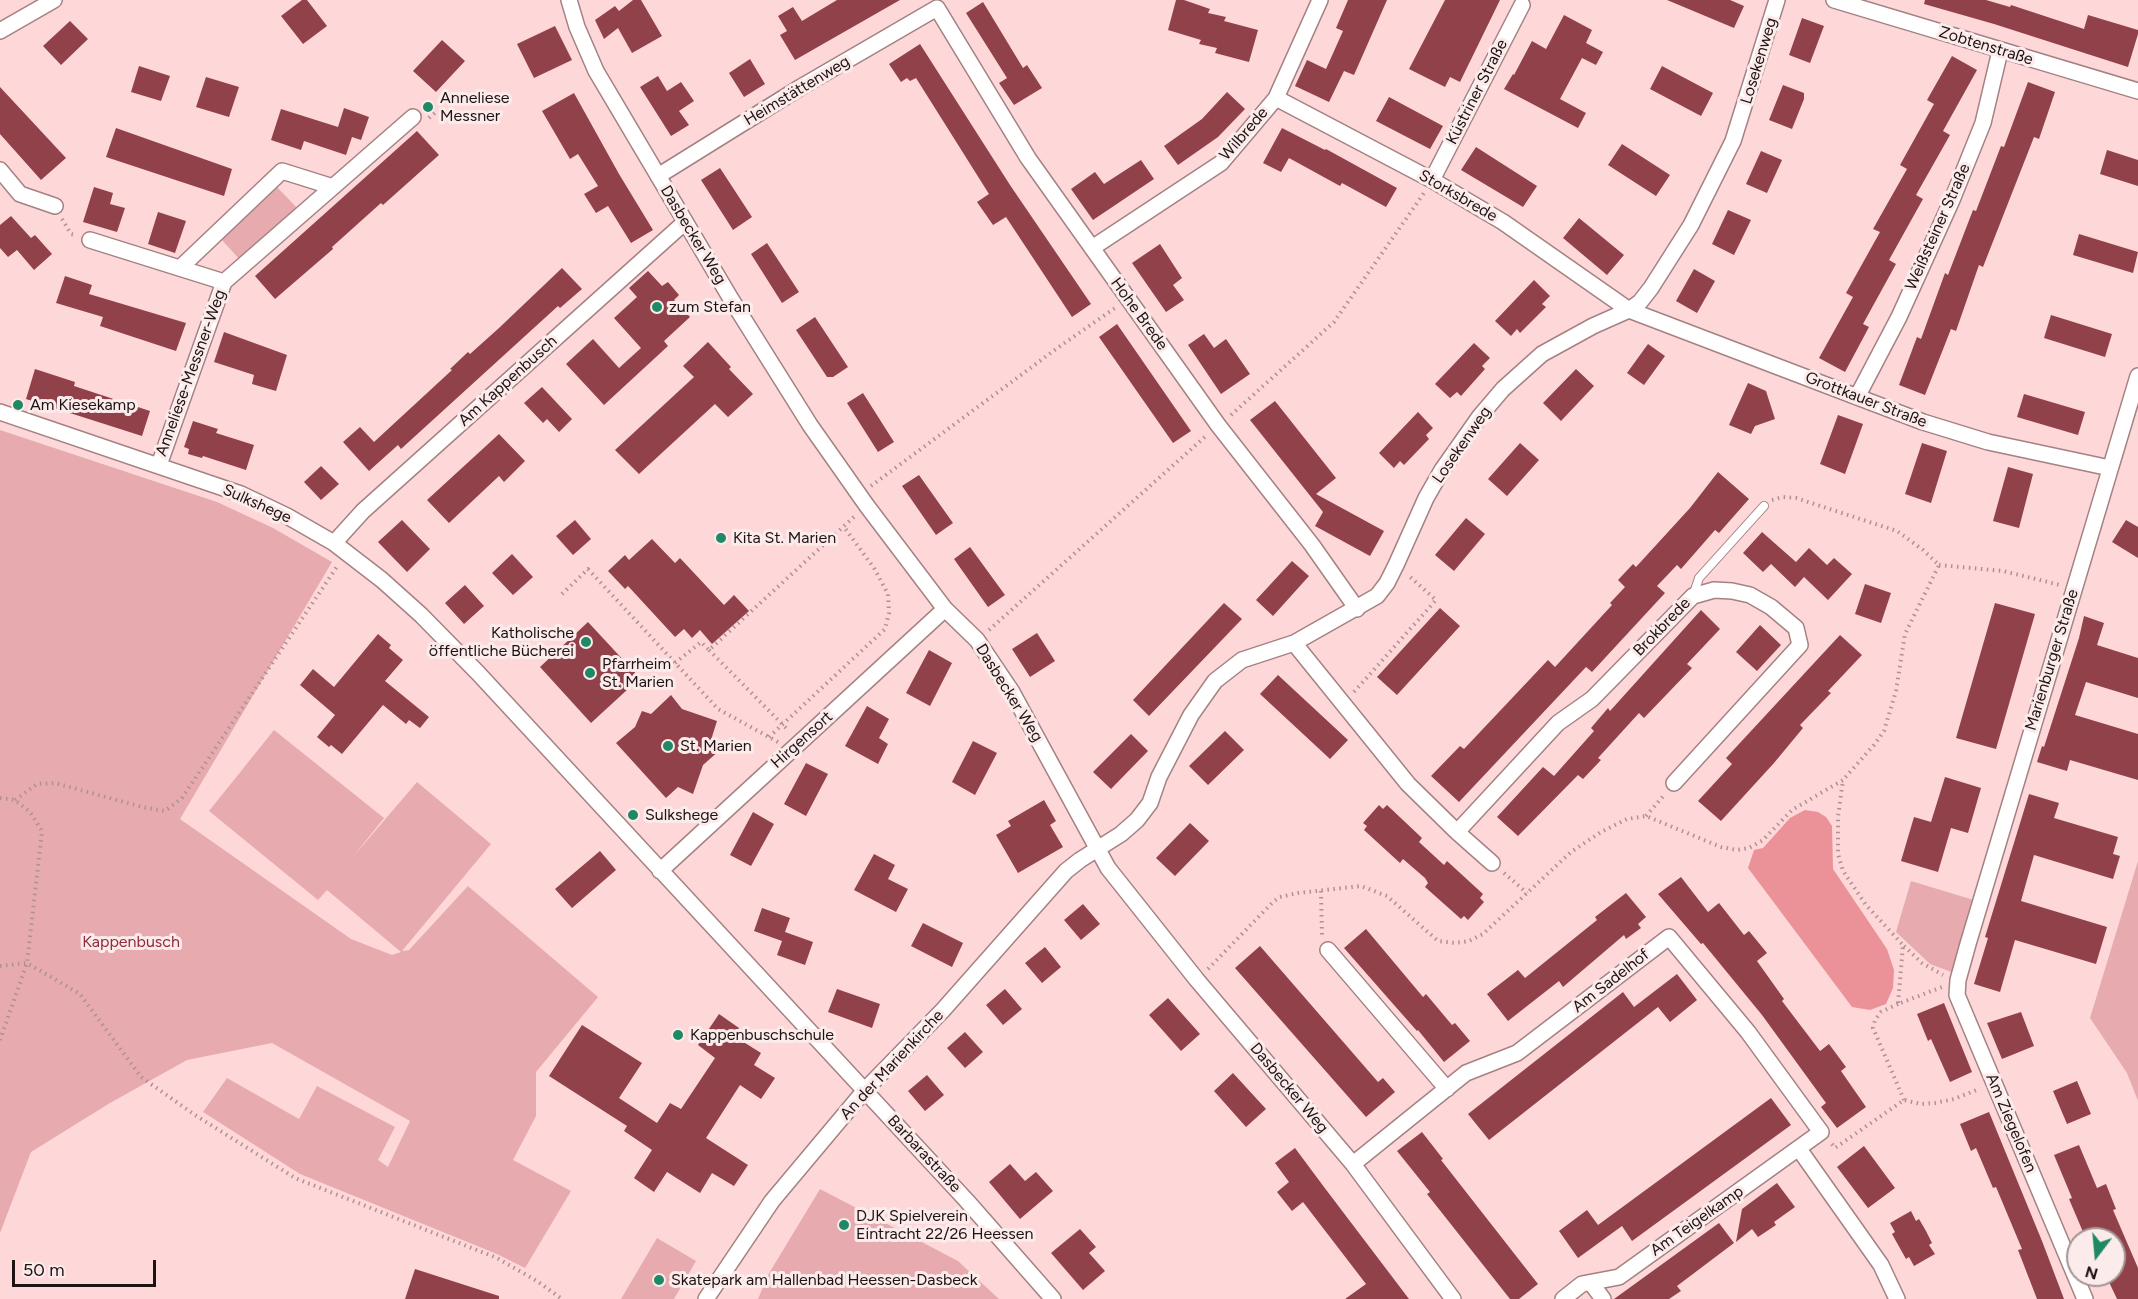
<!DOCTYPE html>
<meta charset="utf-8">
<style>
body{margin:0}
#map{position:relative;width:2138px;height:1299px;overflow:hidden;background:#fed7d9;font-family:Figtree,sans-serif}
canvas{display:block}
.north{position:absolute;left:2066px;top:1227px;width:60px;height:60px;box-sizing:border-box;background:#fbebeb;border:2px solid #a39494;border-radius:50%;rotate:196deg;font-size:16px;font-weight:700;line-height:24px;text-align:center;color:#1f1212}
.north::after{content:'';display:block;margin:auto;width:21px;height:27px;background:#1f8864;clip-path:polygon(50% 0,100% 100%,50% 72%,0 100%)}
.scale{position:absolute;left:12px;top:1260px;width:144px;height:27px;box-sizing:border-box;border:3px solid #1f1212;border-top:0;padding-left:8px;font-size:18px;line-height:21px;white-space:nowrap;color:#1f1212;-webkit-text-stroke:4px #fbebeb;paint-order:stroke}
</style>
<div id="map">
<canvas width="2138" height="1299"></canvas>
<div class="north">N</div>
<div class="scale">50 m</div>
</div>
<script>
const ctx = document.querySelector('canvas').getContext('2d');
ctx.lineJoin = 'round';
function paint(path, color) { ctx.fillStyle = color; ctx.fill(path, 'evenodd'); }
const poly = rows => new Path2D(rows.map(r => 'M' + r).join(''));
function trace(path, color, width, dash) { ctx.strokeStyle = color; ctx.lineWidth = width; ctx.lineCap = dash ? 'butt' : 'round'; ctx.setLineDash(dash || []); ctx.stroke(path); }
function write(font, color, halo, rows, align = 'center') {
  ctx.font = font + ' Figtree,sans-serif'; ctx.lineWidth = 6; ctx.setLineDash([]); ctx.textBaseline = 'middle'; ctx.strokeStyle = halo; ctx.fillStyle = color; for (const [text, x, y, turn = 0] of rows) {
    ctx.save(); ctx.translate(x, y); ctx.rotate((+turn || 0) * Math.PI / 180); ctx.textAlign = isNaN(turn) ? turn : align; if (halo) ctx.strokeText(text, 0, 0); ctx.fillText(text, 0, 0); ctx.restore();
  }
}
paint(poly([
 [277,187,298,209,241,261,221,239],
 [0,430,217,502,273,528,332,562,180,819,351,939,392,955,401,952,327,890,318,900,209,811,274,730,384,818,352,858,417,782,491,844,402,951,409,950,468,886,598,997,536,1072,536,1116,513,1160,571,1191,525,1268,497,1254,300,1174,203,1112,227,1078,299,1119,317,1086,395,1127,378,1160,388,1167,410,1121,272,1043,187,1060,110,1103,31,1152,0,1233],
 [2138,861,2138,1101,2127,1073,2090,1018],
 [1911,881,1977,901,1954,973,1930,964,1896,932],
 [820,1189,958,1261,999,1299,758,1299,768,1275],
 [657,1238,696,1261,674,1299,621,1299]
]), '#e7abaf');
paint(poly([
 [1805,810,1818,812,1826,817,1832,826,1833,869,1887,949,1894,970,1893,988,1886,1004,1870,1010,1852,1007,1748,868,1754,850,1763,848,1790,818]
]), '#eb9198');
paint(poly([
 [302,0,307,0,327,26,303,44,281,16],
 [633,0,641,0,662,36,632,53,618,28,604,39,595,20,615,6,619,11],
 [837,0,900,0,795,60,780,35,787,31,778,16,793,7,802,21],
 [1176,0,1184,0,1210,9,1208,13,1226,17,1224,21,1258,30,1249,62,1215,53,1217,48,1199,44,1201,40,1168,30],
 [1348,0,1387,0,1354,75,1344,71,1329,102,1295,86,1307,60,1326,69,1343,31,1336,28],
 [1445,0,1500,0,1460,82,1450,77,1445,87,1409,69],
 [1667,0,1730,0,1744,6,1734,28],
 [1925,0,1986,0,2010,7,2011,5,2084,29,2088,15,2138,30,2138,34,2128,67,1994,24,1924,4],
 [983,2,1023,68,1027,65,1042,88,1014,105,999,83,1007,78,966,13],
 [1564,15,1592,30,1586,43,1603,52,1596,65,1582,58,1560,99,1586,113,1578,128,1504,89,1513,74,1514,75,1532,41,1546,49],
 [1802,18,1824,26,1810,63,1789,55],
 [70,21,88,39,61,65,43,46],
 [555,26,572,60,534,78,517,44],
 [442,40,465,61,436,92,413,71],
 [920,44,1010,185,1091,304,1072,317,1006,217,993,225,977,202,989,194,916,78,910,81,907,78,901,82,889,64],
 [1952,56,1977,70,1943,131,1950,135,1916,195,1923,199,1889,260,1896,264,1863,324,1869,327,1845,372,1819,358,1853,297,1846,293,1880,232,1873,229,1907,169,1900,165,1934,104,1927,100],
 [750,59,765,84,744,97,729,73],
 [139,66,170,76,161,101,131,92],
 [1662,66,1713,93,1701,116,1650,89],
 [658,76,667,91,681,82,694,101,679,111,689,125,671,136,640,87],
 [206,77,239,87,229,117,196,107],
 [2028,82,2055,92,2039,139,2034,137,1983,267,1979,265,1956,331,1951,329,1925,395,1899,385,1917,337,1921,339,1945,273,1948,275,1973,210,1976,211,2001,146,2004,147],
 [1783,85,1804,93,1804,99,1792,129,1769,120],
 [0,87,66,158,41,180,0,134],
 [1227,92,1245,109,1218,137,1178,165,1164,146,1202,119],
 [574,93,619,174,653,230,631,243,608,206,596,213,584,194,598,186,578,154,570,159,542,111],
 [1389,97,1443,126,1430,149,1376,121],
 [344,108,369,117,361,140,352,137,346,155,304,141,301,150,271,140,281,109,338,127],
 [116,128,232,169,224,196,106,157],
 [1282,128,1325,150,1326,149,1397,188,1386,207,1342,183,1340,186,1289,158,1281,172,1263,163],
 [417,131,439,155,383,205,381,203,332,247,333,249,275,299,255,276],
 [1622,144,1670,175,1656,196,1608,165],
 [1476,147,1537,186,1523,207,1461,170],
 [2107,150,2138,160,2138,186,2100,174],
 [1761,151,1782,160,1767,193,1746,184],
 [1141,160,1154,179,1093,220,1071,189,1095,172,1104,184],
 [720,168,752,217,733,230,701,180],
 [94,187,113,193,110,204,125,208,117,232,83,222],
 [1728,210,1751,220,1734,255,1712,244],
 [158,212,186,221,175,253,148,244],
 [11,216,31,238,35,235,52,254,34,270,17,250,8,257,0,248,0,225],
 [1579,218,1624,255,1607,275,1563,238],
 [2079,234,2138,252,2133,273,2073,255],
 [767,243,799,292,782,303,751,254],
 [1160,244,1182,278,1173,285,1184,300,1166,312,1132,263],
 [562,268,582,289,560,308,558,306,401,449,398,445,369,471,343,442,360,427,374,442,452,370,450,369,468,352,470,354,499,328],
 [1694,269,1715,281,1697,313,1676,301],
 [648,271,662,286,668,282,679,295,674,300,690,317,664,341,668,346,604,405,566,364,593,339,619,368,641,348,614,318,637,297,629,288],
 [65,276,92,285,89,294,186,323,176,351,100,326,103,317,56,303],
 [1534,280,1550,296,1542,304,1546,307,1520,333,1517,329,1511,336,1495,321],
 [2051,315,2112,334,2105,357,2044,338],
 [815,317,848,367,833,377,827,377,796,330],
 [1117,324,1191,431,1173,443,1099,337],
 [224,332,287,355,276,391,252,384,254,375,214,362],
 [1204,334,1214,348,1226,339,1250,374,1221,394,1188,345],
 [708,342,731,367,729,369,753,394,728,417,715,404,639,474,615,450,694,377,683,366],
 [1474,343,1490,358,1482,366,1485,369,1461,396,1457,392,1450,398,1435,384],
 [1648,344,1665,356,1644,385,1627,373],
 [35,369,75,382,74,386,150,411,142,436,26,399],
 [1576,369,1594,386,1561,421,1543,403],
 [1748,383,1766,391,1775,419,1755,426,1751,434,1729,425],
 [542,387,572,419,559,432,547,419,543,423,524,403],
 [863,393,894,442,878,452,847,403],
 [2024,394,2085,412,2078,435,2017,417],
 [1275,401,1336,478,1316,494,1384,531,1370,556,1315,526,1323,512,1250,420],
 [1418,412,1433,428,1426,435,1429,439,1404,465,1400,461,1394,468,1379,453],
 [1838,415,1863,424,1845,474,1820,464],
 [193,421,218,429,216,433,254,445,246,470,203,456,202,458,188,454,189,449,184,447],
 [499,434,525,461,504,482,499,476,449,523,427,500],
 [1520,443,1539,460,1507,496,1488,479],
 [1922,443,1947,451,1931,503,1905,494],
 [321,466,339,484,321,500,304,482],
 [2008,467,2033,474,2019,528,1993,521],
 [1718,472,1749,499,1719,533,1715,530,1681,569,1677,565,1657,586,1665,593,1592,672,1586,667,1459,802,1431,776,1460,746,1464,749,1548,660,1555,667,1612,605,1610,603,1625,587,1618,580,1633,564,1636,567,1690,508],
 [919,475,953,523,936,535,902,486],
 [1466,518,1485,534,1454,571,1435,555],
 [402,520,430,549,407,572,378,542],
 [575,520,591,539,573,555,556,536],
 [2126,520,2138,527,2138,558,2112,542],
 [1762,532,1796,562,1809,548,1827,565,1834,558,1852,574,1828,600,1804,577,1795,587,1771,564,1763,572,1743,553],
 [652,539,675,563,680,558,724,605,734,595,749,611,712,644,700,630,692,638,684,629,675,637,628,586,625,589,608,571,625,555,629,560],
 [970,547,1005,595,988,607,954,559],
 [512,554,533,577,513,595,492,573],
 [1292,561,1309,576,1273,616,1256,600],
 [1865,584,1891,593,1881,623,1855,614],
 [465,585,484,606,464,624,445,603],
 [1224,603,1242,619,1149,716,1133,700],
 [1995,603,2035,614,1996,749,1956,738],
 [1440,608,1460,626,1397,695,1377,677],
 [1701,610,1720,629,1687,664,1692,668,1644,718,1639,713,1598,758,1601,760,1583,779,1578,775,1518,836,1497,817,1543,767,1554,776,1594,731,1591,728,1608,708,1610,711],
 [2084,616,2104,623,2097,645,2138,658,2138,698,2086,682,2075,715,2138,734,2138,780,2070,760,2067,771,2037,762,2042,746,2044,747,2079,638],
 [588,622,640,678,591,723,540,667],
 [1760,625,1781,645,1757,671,1736,652],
 [1037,633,1055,661,1030,677,1012,649],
 [378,634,391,645,389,648,403,660,385,681,429,717,420,728,409,720,406,724,383,705,342,754,331,745,329,747,317,737,335,715,300,685,313,669,334,687],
 [1840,635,1862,655,1828,691,1831,693,1800,725,1803,728,1774,763,1721,821,1698,801,1732,764,1726,758],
 [929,650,952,663,930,706,906,693],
 [1278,675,1348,740,1330,759,1260,694],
 [671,695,682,709,717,721,711,740,720,750,703,765,693,794,678,787,666,798,616,743,635,727,642,711,651,714],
 [867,706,889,719,879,738,888,744,878,764,845,746],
 [1225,731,1244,750,1208,785,1189,766],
 [1131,734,1148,751,1111,789,1093,772],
 [973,741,997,753,975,795,952,782],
 [806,763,828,774,806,816,784,804],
 [1945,777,1981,788,1968,833,1951,828,1938,872,1901,861,1914,817,1931,822],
 [2029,794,2059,803,2054,818,2118,837,2113,854,2120,856,2113,879,2034,855,2021,901,2107,927,2096,964,2015,940,2000,992,1974,984,1988,938,1985,937],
 [1044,800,1056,821,1050,825,1063,847,1018,873,996,835,1011,826,1008,821],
 [1379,805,1383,809,1387,805,1422,838,1419,842,1444,865,1447,861,1483,894,1480,898,1484,902,1468,920,1464,916,1461,919,1425,887,1428,883,1425,878,1403,859,1400,863,1364,830,1367,826,1363,823],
 [753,812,774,824,751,866,730,855],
 [1190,823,1209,841,1175,876,1156,858],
 [600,851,616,870,572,908,555,889],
 [874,854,895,865,888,879,908,889,896,912,854,890],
 [1681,877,1708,912,1719,903,1744,935,1749,931,1767,953,1757,961,1784,999,1782,1001,1820,1051,1829,1044,1846,1067,1841,1071,1866,1107,1837,1128,1821,1107,1826,1103,1762,1015,1703,943,1701,944,1658,894],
 [1626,893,1646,917,1638,924,1641,928,1626,939,1624,935,1563,987,1559,981,1508,1021,1487,994,1518,970,1525,978,1597,920,1595,917],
 [1083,904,1100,924,1081,940,1064,920],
 [762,908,790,918,785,932,813,942,805,965,777,955,782,941,754,931],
 [923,923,963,943,952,967,911,946],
 [1366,929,1423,997,1426,994,1452,1025,1455,1023,1470,1041,1444,1062,1418,1030,1417,1031,1394,1005,1344,948],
 [1260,946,1378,1082,1383,1078,1395,1092,1366,1117,1235,968],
 [1045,947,1061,967,1042,983,1025,963],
 [1677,974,1697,1000,1670,1022,1658,1007,1489,1140,1468,1114,1623,992,1634,1007],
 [837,989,880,1004,872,1028,828,1012],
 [1005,989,1022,1009,1003,1025,986,1005],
 [1168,998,1200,1034,1181,1051,1149,1015],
 [1944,1003,1972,1072,1950,1082,1931,1039,1928,1041,1917,1014],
 [2021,1012,2034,1046,2002,1059,1987,1023],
 [719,1014,739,1028,734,1036,761,1053,754,1065,775,1078,761,1099,740,1085,706,1138,748,1165,734,1186,712,1173,700,1193,667,1172,654,1192,634,1178,652,1150,624,1131,627,1126,549,1076,582,1025,642,1063,619,1098,657,1123,670,1103,681,1109,715,1058,698,1045],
 [965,1032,983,1052,965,1068,947,1048],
 [1233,1073,1266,1109,1246,1127,1214,1091],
 [927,1075,944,1095,925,1111,908,1091],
 [2077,1081,2091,1114,2067,1124,2053,1091],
 [1771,1098,1791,1125,1632,1241,1622,1226,1578,1258,1559,1231,1587,1210,1598,1225],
 [1989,1112,2042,1241,2064,1299,2037,1299,2018,1250,2022,1249,1996,1187,1993,1188,1976,1148,1971,1151,1960,1124],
 [1422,1132,1443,1159,1441,1160,1538,1284,1519,1299,1510,1299,1427,1194,1430,1192,1397,1151],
 [2079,1145,2097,1188,2106,1184,2116,1209,2113,1210,2138,1268,2138,1299,2117,1299,2109,1282,2114,1280,2114,1239,2086,1239,2069,1199,2072,1198,2054,1155],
 [1864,1146,1895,1188,1868,1208,1837,1167],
 [1295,1148,1324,1187,1409,1299,1345,1299,1366,1284,1303,1202,1292,1211,1277,1192,1289,1182,1275,1163],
 [1010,1164,1025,1181,1036,1172,1053,1191,1020,1219,989,1182],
 [1777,1183,1795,1207,1774,1222,1776,1225,1758,1237,1752,1229,1736,1242,1742,1209],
 [1911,1211,1916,1221,1919,1219,1926,1231,1932,1243,1929,1245,1935,1254,1914,1266,1909,1257,1906,1259,1892,1234,1895,1232,1890,1223],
 [1719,1223,1734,1243,1677,1286,1681,1291,1669,1299,1614,1299],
 [1080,1229,1096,1247,1089,1253,1105,1271,1083,1290,1051,1253],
 [415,1269,499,1296,499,1299,405,1299]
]), '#91414a');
const service = poly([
 [1693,596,1699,578,1764,506]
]);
const minor = poly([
 [569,0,577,27,596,71,731,299,810,425,867,506,945,609,977,640,1012,692,1108,868,1197,980,1353,1164,1453,1299],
 [1834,0,2138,91],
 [0,31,54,0],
 [1276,98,1432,180,1503,222,1629,310,1923,422,1988,442,2110,468],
 [0,170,20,194,55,206],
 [658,176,801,87,937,8,1028,158,1218,425,1312,545,1357,609],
 [1432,180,1522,5],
 [90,240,224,282],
 [1092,248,1221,163,1276,98,1320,0],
 [180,268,282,171,333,187],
 [1857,397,1899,317,1952,200,1983,123,2000,51],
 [0,412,241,494,287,516,334,543,382,580,421,615,478,673,967,1201,1053,1299],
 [159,465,224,282,413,117],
 [334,543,363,511,684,223],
 [1294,643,1408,784,1457,832,1558,723,1592,699,1693,596,1714,590,1732,591,1750,595,1771,607,1796,628,1800,645,1674,783],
 [1457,832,1492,863],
 [660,871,945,609],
 [1328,950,1447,1089],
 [1799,1149,1881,1265,1897,1299],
 [1353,1164,1466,1073,1517,1053,1669,937,1748,1032,1821,1132,1619,1277,1582,1284,1563,1299],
 [1591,1283,1603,1299],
 [706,1299,772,1201,865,1090,943,1010,1066,871,1080,860,1121,834,1137,820,1150,803,1159,777,1191,715,1215,681,1242,660,1294,643,1377,596,1387,583,1396,565,1426,498,1442,470,1480,416,1503,389,1542,354,1593,326,1629,310,1640,302,1651,288,1691,225,1733,141,1777,0],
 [2085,1299,1957,995,1958,980,1968,944,2138,376]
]);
trace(service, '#a58183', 10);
trace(minor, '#a58183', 18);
trace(poly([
 [429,118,438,110],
 [62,219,71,234,75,235],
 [1231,415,1334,322,1424,193],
 [871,486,1056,349,1115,308],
 [1772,500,1783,497,1796,498,1897,531,1923,550,1939,565,1905,634,1896,691,1884,731,1874,745,1843,780],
 [1939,565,2003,571,2060,585],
 [562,594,588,569,718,709,778,742],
 [989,630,1207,435],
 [709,650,789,731],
 [675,663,701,642,709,650,855,516],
 [1354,692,1436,600,1408,575],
 [769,737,885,629,889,613,888,594,874,568,844,527],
 [0,798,15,800,30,812,42,831,27,963,0,1040],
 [15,800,37,784,55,783,142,807,165,811,182,798,338,565],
 [1646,816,1665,794],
 [1504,873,1527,893],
 [1321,891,1322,935],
 [1904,946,1922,963,1943,975],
 [0,966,27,963,80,994,141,1077,195,1115,295,1178,497,1258,537,1281,562,1299],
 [1208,969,1273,902,1280,897,1298,893,1361,886,1387,896,1438,941,1455,943,1469,941,1483,934,1571,852,1601,832,1627,819,1646,816,1721,847,1737,850,1749,848,1763,840,1792,810,1843,780,1838,817,1838,854,1843,871,1866,905,1903,945,1898,1004,1942,987],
 [1898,1004,1881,1012,1875,1020,1873,1028,1904,1100],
 [1832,1144,1835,1148,1904,1100,1921,1104,1935,1103,1954,1099,1979,1089]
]), '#af9193', 4, [1.5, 4.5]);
trace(service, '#fff', 8);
trace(minor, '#fff', 15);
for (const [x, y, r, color] of [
 [428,107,6,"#1f8864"],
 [657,307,6,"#1f8864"],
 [18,405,6,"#1f8864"],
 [721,538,6,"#1f8864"],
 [586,642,6,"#1f8864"],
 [590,673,6,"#1f8864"],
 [668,746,6,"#1f8864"],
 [633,815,6,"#1f8864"],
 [678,1035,6,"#1f8864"],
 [844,1225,6,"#1f8864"],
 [659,1280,6,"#1f8864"]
]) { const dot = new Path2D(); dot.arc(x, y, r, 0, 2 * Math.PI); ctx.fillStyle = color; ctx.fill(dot); trace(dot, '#fbebeb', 2); }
write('16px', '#1f1212', '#fbebeb', [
 ["Zobtenstraße",1986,46,17],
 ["Losekenweg",1759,61,-73],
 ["Heimstättenweg",797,91,-31],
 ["Küstriner Straße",1477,92,-63],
 ["Wilbrede",1244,134,-49],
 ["Storksbrede",1458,196,30],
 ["Weißsteiner Straße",1938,227,-66],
 ["Dasbecker Weg",693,235,59],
 ["Hohe Brede",1139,314,54],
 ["Anneliese-Messner-Weg",191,373,-70],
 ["Am Kappenbusch",508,381,-42],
 ["Grottkauer Straße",1866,400,21],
 ["Losekenweg",1462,445,-55],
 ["Sulkshege",257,504,24],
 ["Brokbrede",1662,627,-46],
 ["Marienburger Straße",2052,660,-73],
 ["Dasbecker Weg",1009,693,58],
 ["Hirgensort",802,740,-42],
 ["Am Sadelhof",1611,981,-38],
 ["An der Marienkirche",892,1065,-47],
 ["Dasbecker Weg",1289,1088,50],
 ["Am Ziegelofen",2011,1123,67],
 ["Barbarastraße",924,1154,47],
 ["Am Teigelkamp",1697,1221,-35]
]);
write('16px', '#1f1212', '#fbebeb', [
 ["Anneliese",440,98],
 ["Messner",440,116],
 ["zum Stefan",669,307],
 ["Am Kiesekamp",30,405],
 ["Kita St. Marien",733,538],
 ["Katholische",574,633,"right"],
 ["öffentliche Bücherei",574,651,"right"],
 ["Pfarrheim",602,664],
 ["St. Marien",602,682],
 ["St. Marien",680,746],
 ["Sulkshege",645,815],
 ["Kappenbuschschule",690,1035],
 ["DJK Spielverein",856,1216],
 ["Eintracht 22/26 Heessen",856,1234],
 ["Skatepark am Hallenbad Heessen-Dasbeck",671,1280]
], 'left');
write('16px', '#92293c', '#fbebeb', [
 ["Kappenbusch",131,942]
]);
</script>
